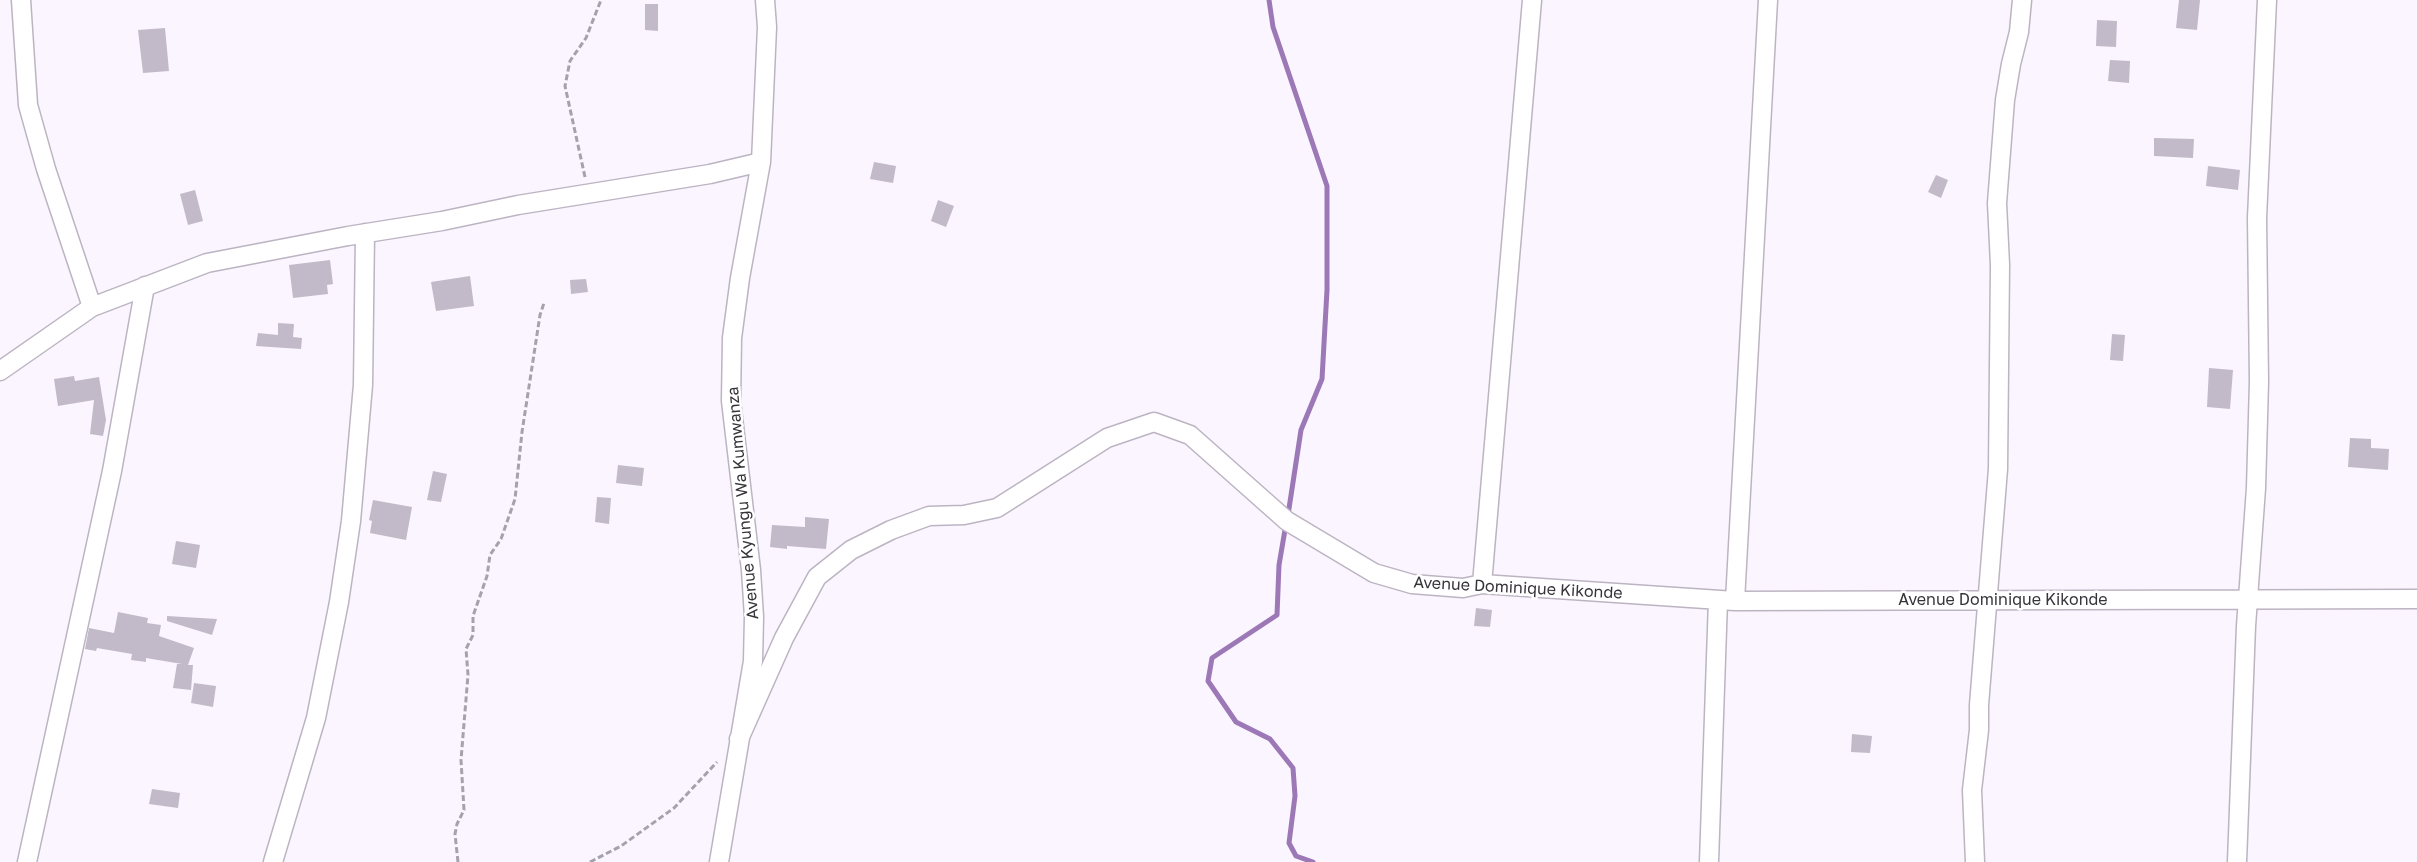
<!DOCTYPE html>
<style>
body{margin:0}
canvas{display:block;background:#faf5fe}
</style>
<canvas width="2417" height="862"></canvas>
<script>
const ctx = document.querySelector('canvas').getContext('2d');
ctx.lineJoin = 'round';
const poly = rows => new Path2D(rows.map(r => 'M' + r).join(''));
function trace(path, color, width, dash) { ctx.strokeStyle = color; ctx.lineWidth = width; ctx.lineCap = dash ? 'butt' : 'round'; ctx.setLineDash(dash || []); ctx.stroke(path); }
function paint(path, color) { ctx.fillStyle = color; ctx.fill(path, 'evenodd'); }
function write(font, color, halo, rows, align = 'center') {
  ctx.font = font + ' "Golos Text",sans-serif'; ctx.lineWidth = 5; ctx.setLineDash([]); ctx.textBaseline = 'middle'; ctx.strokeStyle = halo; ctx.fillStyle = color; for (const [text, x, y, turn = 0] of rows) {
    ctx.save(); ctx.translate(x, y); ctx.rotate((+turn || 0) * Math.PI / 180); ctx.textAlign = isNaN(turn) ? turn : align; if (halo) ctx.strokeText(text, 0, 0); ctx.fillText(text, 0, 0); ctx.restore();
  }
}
trace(poly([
 [1269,0,1273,27,1327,186,1327,290,1322,379,1301,430,1288,515],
 [1286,524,1279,565,1277,615,1212,658,1208,681,1236,722,1270,739,1293,768,1295,796,1289,843,1296,856,1313,862]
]), '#9c79b6', 5);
paint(poly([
 [2179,0,2200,0,2197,30,2176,28],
 [645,4,658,4,658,31,645,30],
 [2097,20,2117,21,2116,47,2096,46],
 [165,28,169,71,143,73,138,30],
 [2110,60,2130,61,2129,83,2108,81],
 [2154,138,2194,139,2193,158,2154,156],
 [874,162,896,166,893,183,870,179],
 [2208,166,2240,170,2238,190,2206,186],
 [1936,175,1948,180,1941,198,1928,192],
 [195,190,203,221,188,225,180,194],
 [938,200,954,206,946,227,931,221],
 [330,260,333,284,327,285,328,294,293,298,289,265],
 [470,276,474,306,436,311,431,282],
 [586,279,588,292,571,294,570,280],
 [278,323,294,324,293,337,302,338,301,349,256,346,258,333,278,335],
 [2112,334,2125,335,2123,361,2110,360],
 [2209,368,2233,370,2230,409,2207,407],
 [74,376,75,381,99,377,106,420,103,436,90,434,94,400,58,406,54,379],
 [2350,438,2371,439,2371,448,2389,449,2388,470,2348,467],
 [618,465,644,468,642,486,616,483],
 [433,471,447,474,441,502,427,500],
 [597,497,611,498,609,524,595,522],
 [373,500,412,507,406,540,370,533,372,521,369,520],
 [805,517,829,519,826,549,787,546,787,549,770,547,772,525,805,527],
 [176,541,200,545,196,568,172,564],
 [1476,608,1492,610,1490,627,1474,626],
 [118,612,148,618,147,623,161,625,159,636,194,648,188,665,193,665,191,690,173,688,177,664,182,664,146,658,146,662,131,660,132,654,97,648,96,651,85,649,89,628,114,633],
 [167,616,217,619,212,635,167,621],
 [194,683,216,686,213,707,191,703],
 [1852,734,1872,736,1870,753,1851,752],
 [152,789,180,793,178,808,149,804]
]), '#c2bac9');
const street = poly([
 [21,0,28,105,46,169,92,307],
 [0,371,92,307,207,263,348,236,442,221,518,205,710,174,761,162],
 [1482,584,1532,0],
 [1735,601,1768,0],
 [739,739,784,638,817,577,851,550,891,530,929,516,964,515,997,508,1107,438,1154,422,1190,435,1287,521,1374,573,1412,584,1463,588,1482,584,1735,601,2417,599],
 [27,862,112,471,145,286],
 [273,862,316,718,339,602,351,521,363,385,365,233],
 [719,862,753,661,754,617,751,570,731,401,732,338,740,278,761,162,767,27,765,0],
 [1709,862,1718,600],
 [1975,862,1972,790,1979,730,1979,705,1998,469,2000,265,1997,203,2005,100,2011,64,2019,32,2022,0],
 [2237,862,2246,626,2256,488,2259,382,2257,218,2267,0]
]);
trace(street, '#bdb4c3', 21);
trace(poly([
 [585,177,565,86,570,61,586,38,601,0],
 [458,862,455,834,457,824,464,810,461,760,468,675,466,649,473,635,473,616,487,576,490,555,501,539,515,499,522,432,540,315,544,303],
 [590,862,621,846,674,808,717,762]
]), '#a6a2aa', 3, [6, 3]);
trace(street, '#fff', 18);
write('16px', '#363339', '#fff', [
 ["Avenue Kyungu Wa Kumwanza",743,503,-95],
 ["Avenue Dominique Kikonde",1518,588,3],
 ["Avenue Dominique Kikonde",2003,600]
]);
</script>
